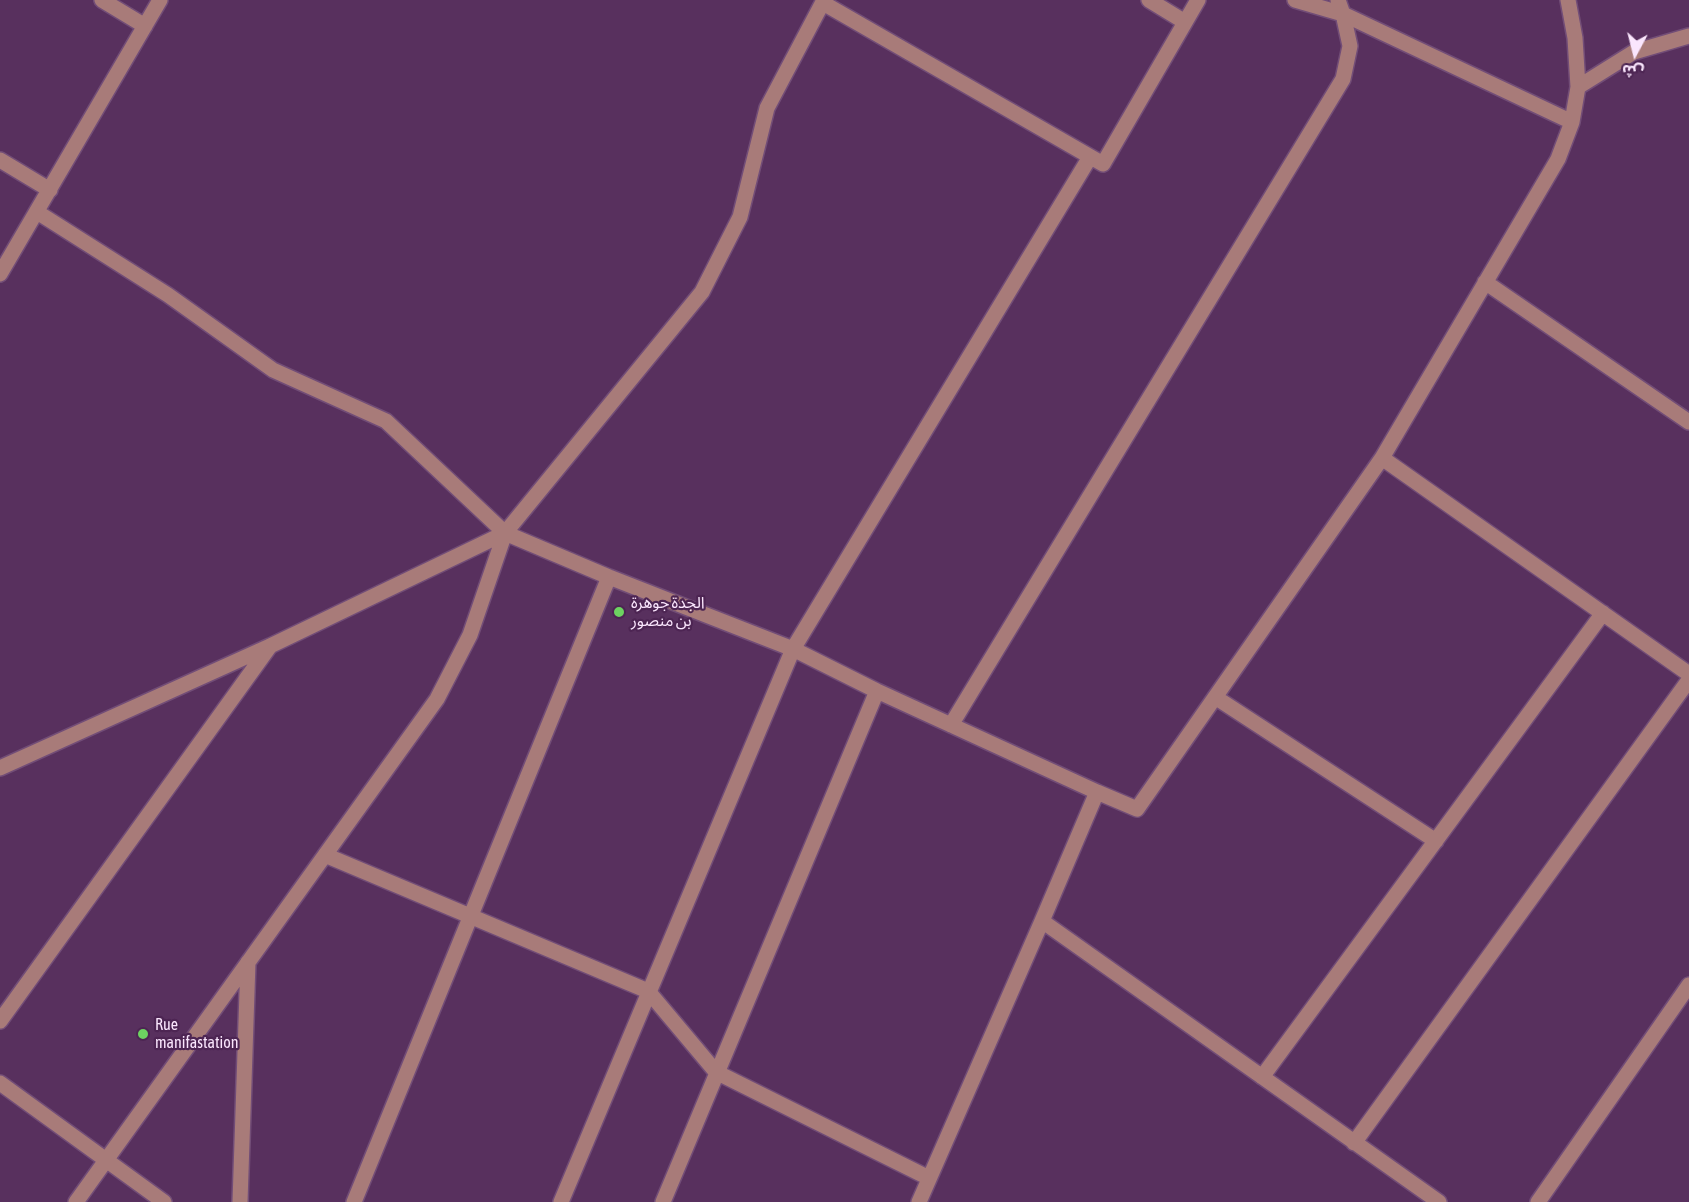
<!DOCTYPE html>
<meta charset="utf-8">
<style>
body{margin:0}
#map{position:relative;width:1689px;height:1202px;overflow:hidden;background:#58305e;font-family:"Asap Condensed","Noto Sans Arabic",sans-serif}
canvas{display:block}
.north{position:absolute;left:1605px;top:24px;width:60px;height:60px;-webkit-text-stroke:4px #4d2553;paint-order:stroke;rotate:187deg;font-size:16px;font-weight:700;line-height:24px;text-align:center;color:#fae6fd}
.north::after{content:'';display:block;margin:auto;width:21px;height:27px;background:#fae6fd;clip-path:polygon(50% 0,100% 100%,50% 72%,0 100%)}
</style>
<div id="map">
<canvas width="1689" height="1202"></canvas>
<div class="north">ش</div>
</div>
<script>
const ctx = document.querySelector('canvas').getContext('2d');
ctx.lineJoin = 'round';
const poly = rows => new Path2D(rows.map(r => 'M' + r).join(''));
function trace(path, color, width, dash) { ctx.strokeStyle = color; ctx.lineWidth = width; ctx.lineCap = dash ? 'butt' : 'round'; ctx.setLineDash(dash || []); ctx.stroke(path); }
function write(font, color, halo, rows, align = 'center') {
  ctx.font = font + ' "Asap Condensed","Noto Sans Arabic",sans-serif'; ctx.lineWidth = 4.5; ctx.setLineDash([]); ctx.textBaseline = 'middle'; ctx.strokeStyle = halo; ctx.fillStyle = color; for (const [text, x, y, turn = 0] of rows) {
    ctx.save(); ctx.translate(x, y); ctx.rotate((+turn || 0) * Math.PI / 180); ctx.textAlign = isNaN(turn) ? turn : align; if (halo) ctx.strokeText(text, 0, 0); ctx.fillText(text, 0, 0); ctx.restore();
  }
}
const minor = poly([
 [102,0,145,26],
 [1149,0,1185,22],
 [1295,0,1343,14,1572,122],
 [823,3,1103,164,1198,0],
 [1578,87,1634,52,1689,36],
 [0,160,50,190],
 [37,212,168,295,273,370,386,421,505,533,609,577,793,649,877,691,1097,792,1042,921,919,1202],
 [0,274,160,0],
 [1485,282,1689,422],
 [1382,458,1689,674],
 [1215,697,1436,841],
 [951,725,1343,79,1350,46,1343,14,1338,0],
 [0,768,270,646,505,533,702,292,740,217,767,108,824,0],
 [1097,792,1137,809,1382,458,1558,159,1572,122,1578,87,1575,38,1568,0],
 [325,855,648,991,716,1072,929,1178],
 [1042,921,1439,1202],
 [0,1021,270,646],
 [1262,1077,1603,613],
 [0,1083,164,1202],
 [1354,1143,1689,680],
 [76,1202,437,699,470,635,505,533],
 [240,1202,248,962],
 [354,1202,609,577],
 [561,1202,793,649,1090,157],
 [663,1202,877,691],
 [1538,1202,1689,985]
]);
trace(minor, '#724d77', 18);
trace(minor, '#a87b79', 15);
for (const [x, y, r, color] of [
 [619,612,6,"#6dd361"],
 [143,1034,6,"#6dd361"]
]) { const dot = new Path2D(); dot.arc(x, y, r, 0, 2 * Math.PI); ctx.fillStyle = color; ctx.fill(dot); trace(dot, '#4d2553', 2); }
write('16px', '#fae6fd', '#4d2553', [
 ["الجدة جوهرة",631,603],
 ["بن منصور",631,621],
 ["Rue",155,1025],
 ["manifastation",155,1043]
], 'left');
</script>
